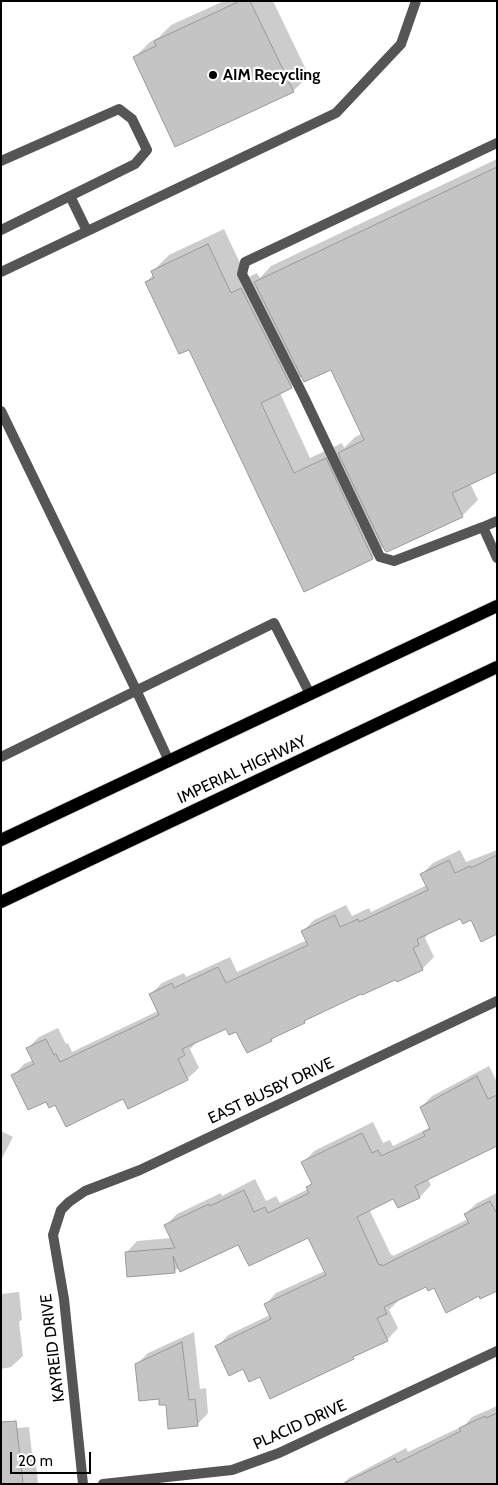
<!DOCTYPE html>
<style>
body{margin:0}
#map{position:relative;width:498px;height:1485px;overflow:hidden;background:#fff;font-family:Cabin,sans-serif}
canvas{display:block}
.frame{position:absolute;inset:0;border:2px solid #000;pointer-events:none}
.scale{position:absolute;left:10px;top:1452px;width:81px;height:22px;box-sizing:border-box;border:2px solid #000;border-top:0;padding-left:6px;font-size:15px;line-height:18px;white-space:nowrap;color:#000;-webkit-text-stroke:4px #fff;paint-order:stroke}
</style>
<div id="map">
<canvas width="498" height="1485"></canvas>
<div class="frame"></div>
<div class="scale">20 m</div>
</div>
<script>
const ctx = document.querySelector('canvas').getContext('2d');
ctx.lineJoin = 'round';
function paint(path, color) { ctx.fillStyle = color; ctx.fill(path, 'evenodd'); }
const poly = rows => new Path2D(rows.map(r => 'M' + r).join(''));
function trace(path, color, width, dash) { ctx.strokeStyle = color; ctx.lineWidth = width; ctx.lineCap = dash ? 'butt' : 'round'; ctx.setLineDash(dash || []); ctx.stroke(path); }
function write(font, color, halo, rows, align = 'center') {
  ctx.font = font + ' Cabin,sans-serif'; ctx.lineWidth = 4.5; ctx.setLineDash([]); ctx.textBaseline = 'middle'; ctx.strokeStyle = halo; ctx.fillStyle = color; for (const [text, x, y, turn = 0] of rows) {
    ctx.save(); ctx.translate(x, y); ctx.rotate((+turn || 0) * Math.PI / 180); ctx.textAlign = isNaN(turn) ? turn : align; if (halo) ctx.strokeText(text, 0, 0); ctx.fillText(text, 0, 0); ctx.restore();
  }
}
paint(poly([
 [224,1,273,1,309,76,293,91,134,58,150,42,159,37,171,25],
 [497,159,497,470,470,483,478,500,462,516,384,546,372,558,304,590,189,348,146,282,154,274,153,271,169,255,224,229,247,278,257,273,260,278,271,266],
 [332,368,363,433,355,437,344,448,342,443,310,458,280,393,291,387,302,376],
 [460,850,466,862,497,850,497,932,471,919,461,917,430,932,425,938,434,957,422,969,397,981,396,978,362,993,309,1017,304,1022,277,1035,272,1040,226,1027,195,1042,196,1043,190,1049,199,1068,187,1079,124,1097,56,1103,46,1100,13,1076,24,1064,33,1060,28,1048,39,1037,58,1028,66,1044,68,1043,72,1052,158,1011,151,994,162,983,184,973,186,977,230,957,237,972,307,940,303,931,314,920,346,905,352,916,369,908,371,912,427,885,422,874,433,863],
 [489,1066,497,1082,497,1145,428,1179,431,1185,420,1197,399,1207,394,1197,369,1209,391,1255,392,1254,393,1256,468,1219,465,1214,477,1203,497,1193,497,1290,480,1295,427,1286,397,1300,398,1301,389,1310,398,1328,387,1340,358,1353,353,1358,260,1375,244,1367,217,1347,228,1335,270,1315,265,1305,276,1293,325,1271,308,1236,239,1243,179,1267,174,1272,126,1253,137,1241,172,1238,166,1225,177,1214,221,1193,222,1196,255,1179,266,1201,276,1196,280,1203,308,1189,307,1188,312,1182,303,1163,314,1151,373,1122,383,1143,390,1140,393,1146,427,1129,430,1126,421,1107,432,1096],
 [1,1131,13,1137,1,1160],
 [19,1292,22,1319,19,1322,23,1356,11,1367,1,1369,1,1294],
 [194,1332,200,1389,206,1388,208,1413,197,1425,160,1397,136,1365,148,1353],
 [497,1406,497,1484,343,1484,349,1478,406,1448,408,1452,465,1425,472,1417],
 [4,1421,5,1429,29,1427,33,1463,36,1463,38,1484,1,1484,1,1422]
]), '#0003');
const building = poly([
 [240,1,250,1,294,92,175,147,133,57,156,46,154,41,240,1],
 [497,167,497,472,452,493,463,517,387,552,385,551,338,453,364,440,331,370,304,382,254,282,497,167],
 [208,244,231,293,241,288,292,388,261,403,294,473,326,458,373,559,304,592,189,350,179,354,145,282,154,278,151,271,208,244],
 [497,855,497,934,481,942,471,920,463,924,460,919,417,939,419,945,413,948,423,970,397,982,395,980,362,995,361,994,304,1021,305,1023,271,1039,272,1041,247,1053,236,1032,229,1035,226,1029,182,1049,185,1055,178,1059,188,1080,128,1109,123,1099,66,1127,55,1105,49,1108,46,1102,28,1110,11,1075,34,1064,26,1048,46,1039,54,1055,56,1054,60,1062,159,1015,149,994,172,983,174,988,218,967,226,983,308,945,301,931,335,915,340,927,358,919,359,922,428,890,420,874,449,860,455,873,470,866,471,868,497,855],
 [477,1076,488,1099,497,1095,497,1146,415,1186,420,1198,398,1208,393,1199,357,1217,379,1265,381,1264,382,1266,469,1223,464,1214,490,1201,497,1214,497,1291,480,1299,479,1296,446,1313,434,1288,428,1291,426,1287,384,1307,387,1314,377,1318,388,1341,353,1357,354,1359,270,1399,260,1377,249,1382,243,1369,229,1376,215,1346,271,1319,264,1304,326,1275,308,1238,249,1266,238,1245,180,1272,173,1256,175,1273,127,1277,125,1252,175,1248,164,1225,209,1204,210,1206,244,1190,254,1212,265,1207,268,1213,309,1193,306,1187,312,1184,301,1162,362,1133,372,1153,378,1150,381,1156,425,1136,423,1132,430,1129,420,1107,477,1076],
 [182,1342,189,1400,195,1399,198,1426,168,1429,166,1405,159,1405,159,1399,139,1401,135,1364,182,1342],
 [497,1413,497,1484,342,1484,395,1458,397,1463,461,1431,459,1428,485,1416,486,1418,497,1413],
 [16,1421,23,1484,1,1484,1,1422,16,1421]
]);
paint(building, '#c4c4c4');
trace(building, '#999', 1);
const primary = poly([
 [1,840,497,606],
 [1,902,497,667]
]);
trace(primary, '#dbdbdb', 14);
trace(poly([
 [497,143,245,262,242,274,304,397,380,557,394,561,483,527,497,521],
 [1,161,119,109,132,119,147,150,135,164,1,230],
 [70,196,87,231],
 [1,272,336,113,401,44,416,1],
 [1,411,137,692,169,761],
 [483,527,497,558],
 [1,757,274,623,310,694]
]), '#555', 10);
trace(poly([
 [83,1484,64,1299,53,1235,61,1210,69,1202,85,1191,140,1170,497,1001],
 [103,1484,232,1470,279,1453,497,1351]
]), '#555', 10);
trace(primary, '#000', 12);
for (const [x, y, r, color] of [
 [213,75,5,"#000"]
]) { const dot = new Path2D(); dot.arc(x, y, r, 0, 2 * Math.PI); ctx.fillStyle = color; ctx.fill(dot); trace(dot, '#fff', 2); }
write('bold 16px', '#000', '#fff', [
 ["AIM Recycling",223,75]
], 'left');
write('16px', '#000', '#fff', [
 ["IMPERIAL HIGHWAY",242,770,-25],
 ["EAST BUSBY DRIVE",271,1091,-25],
 ["KAYREID DRIVE",53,1348,-97],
 ["PLACID DRIVE",300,1425,-24]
]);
</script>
